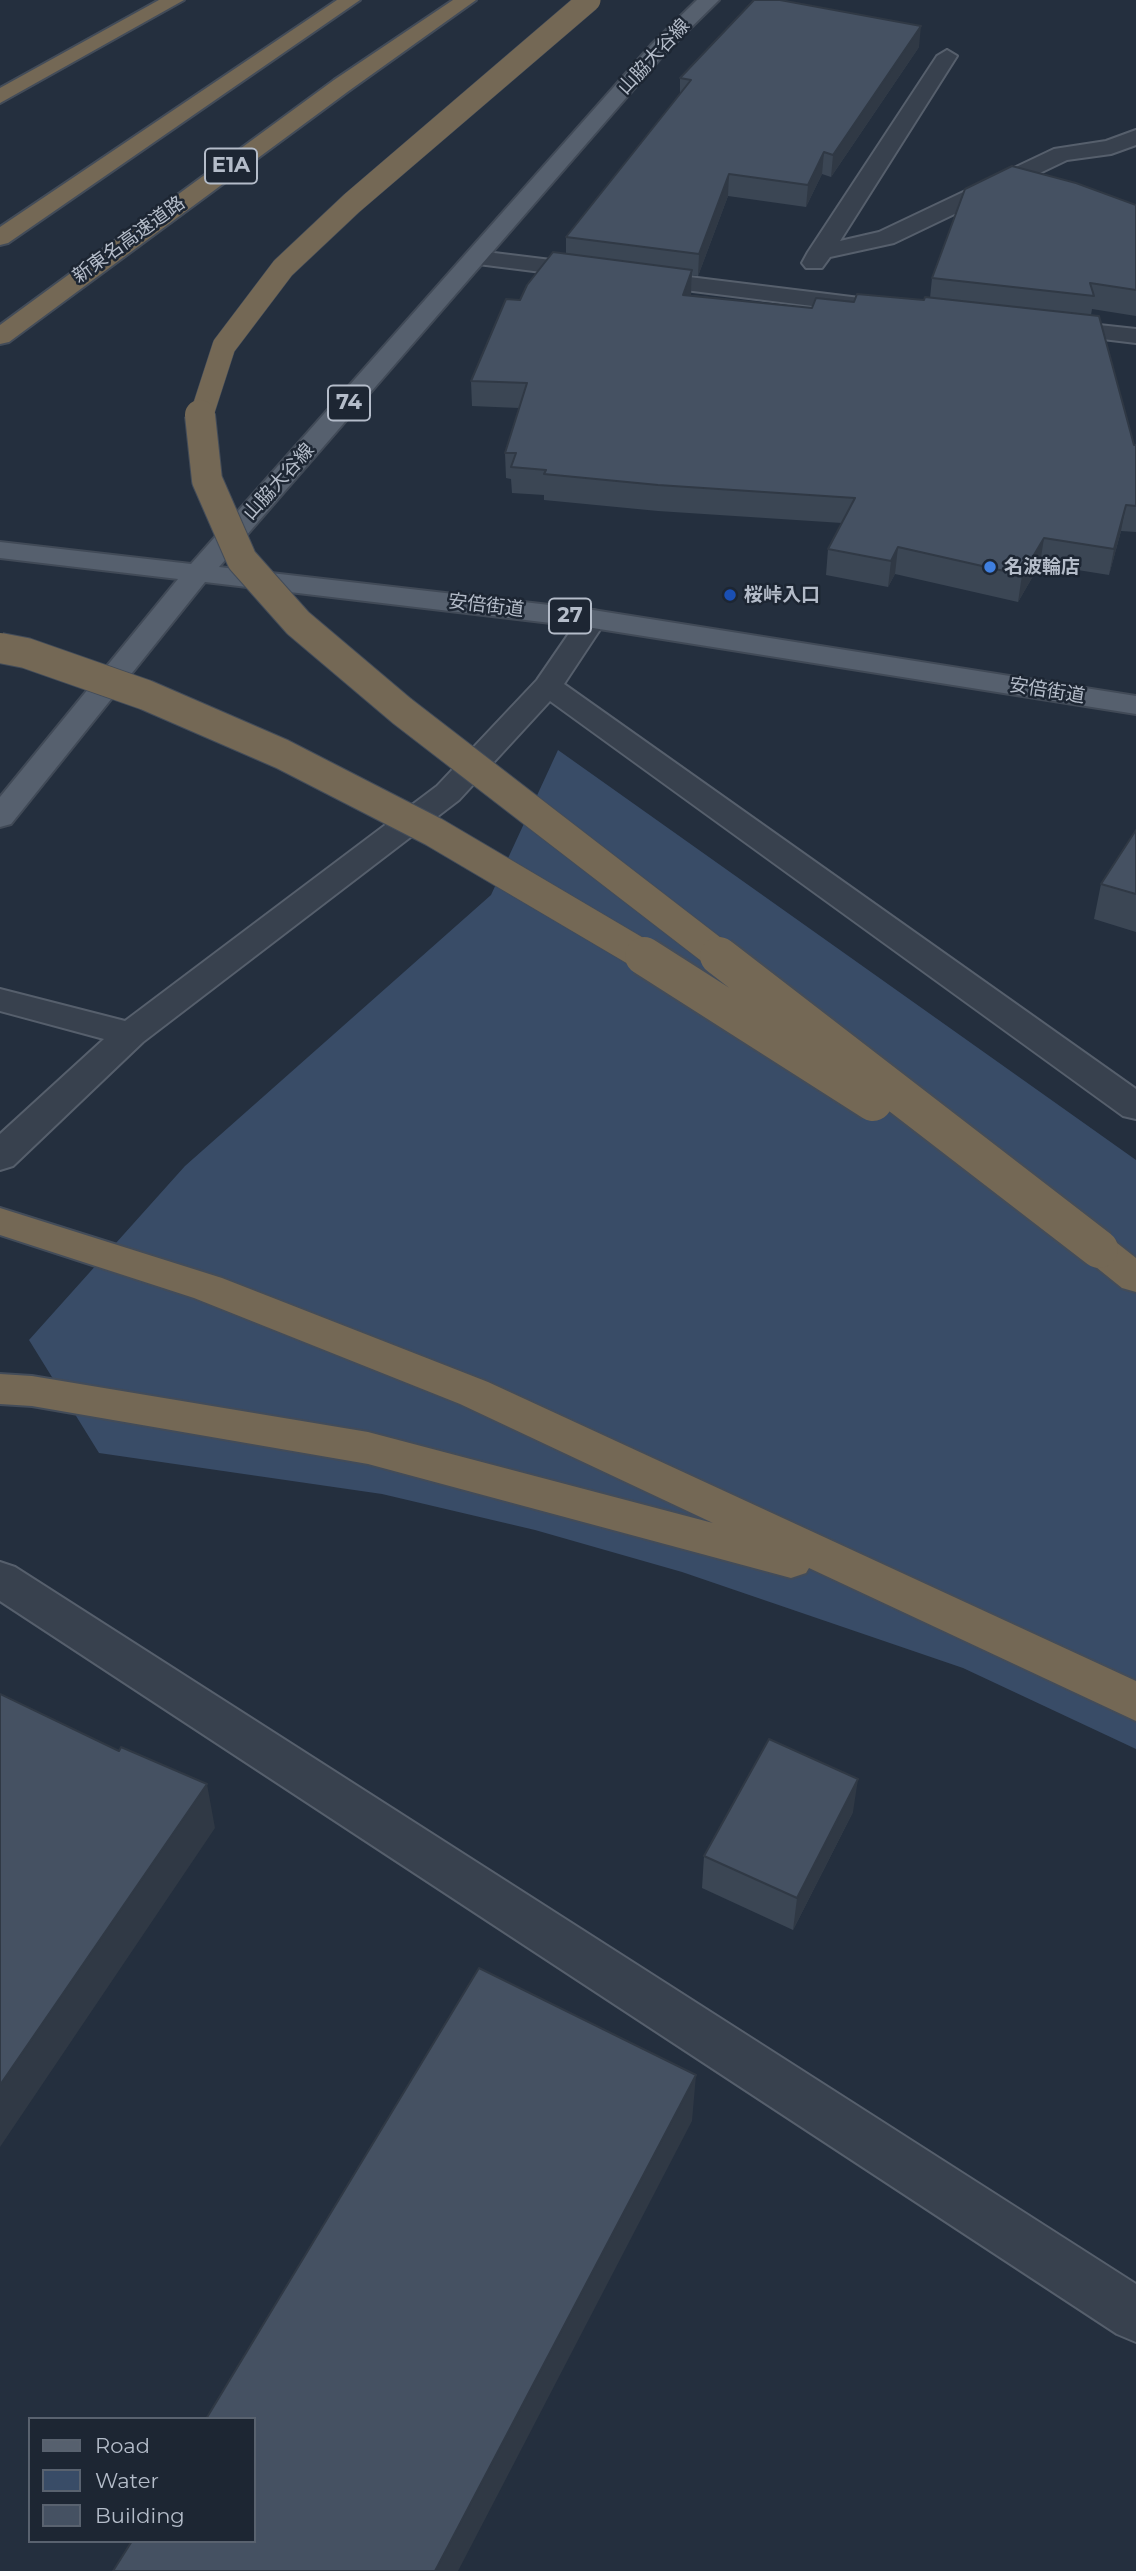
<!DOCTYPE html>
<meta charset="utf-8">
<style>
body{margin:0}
#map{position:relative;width:1136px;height:2571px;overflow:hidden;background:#242f3e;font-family:Montserrat,sans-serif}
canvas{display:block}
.legend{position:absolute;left:28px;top:2417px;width:228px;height:126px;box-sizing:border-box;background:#1d2633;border:2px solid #59626f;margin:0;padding:9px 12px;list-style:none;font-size:21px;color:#b4bcc9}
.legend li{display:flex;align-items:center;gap:14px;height:35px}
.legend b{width:35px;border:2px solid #59626f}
</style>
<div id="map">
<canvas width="1136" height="2571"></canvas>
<ul class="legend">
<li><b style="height:9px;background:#56606e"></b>Road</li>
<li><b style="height:19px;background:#394c67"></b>Water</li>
<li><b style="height:19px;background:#455162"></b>Building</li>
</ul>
</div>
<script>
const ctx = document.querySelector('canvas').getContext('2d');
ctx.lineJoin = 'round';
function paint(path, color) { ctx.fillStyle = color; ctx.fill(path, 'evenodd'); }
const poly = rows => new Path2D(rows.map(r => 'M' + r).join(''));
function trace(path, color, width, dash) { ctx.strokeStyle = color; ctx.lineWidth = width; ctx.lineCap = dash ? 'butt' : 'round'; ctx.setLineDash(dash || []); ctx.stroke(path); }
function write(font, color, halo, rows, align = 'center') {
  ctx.font = font + ' Montserrat,"Noto Sans JP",sans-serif'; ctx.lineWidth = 5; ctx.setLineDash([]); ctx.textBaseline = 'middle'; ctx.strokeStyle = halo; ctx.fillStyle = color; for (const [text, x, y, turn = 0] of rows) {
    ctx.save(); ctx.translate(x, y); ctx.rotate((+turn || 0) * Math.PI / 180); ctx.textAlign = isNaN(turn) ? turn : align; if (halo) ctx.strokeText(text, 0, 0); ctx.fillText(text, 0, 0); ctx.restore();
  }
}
paint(poly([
 [558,750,1136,1160,1136,1749,963,1668,682,1572,535,1530,382,1494,99,1453,29,1340,185,1166,491,895]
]), '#394c67');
const minor = poly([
 [947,50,957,56,840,241,879,232,1054,149,1106,141,1136,130,1136,145,1111,154,1067,160,894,243,830,257,822,268,806,268,802,263,808,252,937,56,947,50],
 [478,251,868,299,877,301,880,306,877,311,868,313,470,263,466,258,470,253,478,251],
 [1053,320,1136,329,1136,343,1044,332,1041,327,1044,322,1053,320],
 [593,610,603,613,607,619,564,684,1136,1089,1136,1119,1123,1116,550,701,459,800,143,1042,13,1166,0,1170,0,1134,104,1039,0,1011,0,989,125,1021,437,786,537,680,583,613,593,610],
 [0,1562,15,1567,1136,2284,1136,2342,1117,2334,0,1601,0,1562]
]);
const primary = poly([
 [697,0,719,0,665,53,219,567,593,610,1136,696,1136,714,593,628,205,582,11,824,0,827,0,797,178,579,0,558,0,542,191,564,651,45,697,0]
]);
const motorway = poly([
 [159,0,184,0,0,103,0,88,159,0],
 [337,0,360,0,8,243,0,245,0,227,337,0],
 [453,0,476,0,350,90,9,342,0,344,0,325,334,80,453,0],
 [0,1208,222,1278,488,1382,1136,1681,1136,1721,809,1568,806,1573,791,1578,368,1464,32,1406,0,1404,0,1374,32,1376,368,1432,713,1523,460,1404,194,1298,0,1235,0,1208],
 [1099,1235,1112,1239,1136,1258,1136,1292,1122,1288,1086,1259,1080,1249,1086,1239,1099,1235]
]);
trace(minor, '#565f6c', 4);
trace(primary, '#414a57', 4);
trace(motorway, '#434c59', 4);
paint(minor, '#38414e');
paint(primary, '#56606e');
paint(motorway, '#746855');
const motorwayBridgeFar2 = poly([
 [201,417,224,346,283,268,352,203,589,0]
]);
const motorwayBridgeFar1 = poly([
 [200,415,207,480,242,560,298,623,402,711,721,957],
 [0,648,26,653,146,695,282,754,434,832,646,957]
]);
const motorwayBridge = poly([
 [644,956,873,1102],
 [719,956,1099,1249]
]);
trace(motorwayBridgeFar2, '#434c59', 24, []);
trace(motorwayBridgeFar1, '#434c59', 32, []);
trace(motorwayBridge, '#434c59', 42, []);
trace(motorwayBridgeFar2, '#746855', 23);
trace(motorwayBridgeFar1, '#746855', 30);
trace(motorwayBridge, '#746855', 38);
paint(poly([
 [919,47,831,177,822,174,806,207,728,196,698,276,692,275,691,295,812,308,854,302,924,300,930,298,932,278,1136,205,1136,316,1092,309,1091,315,1134,445,1136,445,1136,532,1121,531,1109,575,1040,564,1018,602,895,574,888,587,826,575,828,549,842,523,658,511,544,500,544,495,512,493,511,479,506,478,505,453,519,408,472,406,471,381,520,300,566,254,566,237,680,94,680,78],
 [1136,830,1136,932,1094,919,1101,884],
 [853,1812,793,1930,702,1888,704,1856]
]), '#3b4654');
paint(poly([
 [921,26,919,47,831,177,833,155],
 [824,152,822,174,806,207,808,185],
 [729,174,728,196,698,276,699,254],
 [692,270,691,294,682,319,683,295],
 [1126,505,1121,531,1109,575,1114,549],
 [1044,538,1040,564,1018,602,1022,575],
 [898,547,895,574,888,587,891,561],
 [858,1779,853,1812,793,1930,797,1898],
 [207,1784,215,1828,0,2147,0,2085],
 [696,2075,692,2121,458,2571,435,2571]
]), '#303945');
const building = poly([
 [754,0,780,0,921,26,833,155,824,152,808,185,729,174,699,254,566,237,691,80,680,78,754,0],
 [1012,166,1076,183,1136,205,1136,290,1090,283,1094,296,932,278,965,189,1012,166],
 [553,252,692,270,683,295,812,308,816,298,854,302,857,294,924,300,925,297,1099,316,1134,445,1136,445,1136,506,1126,505,1114,549,1044,538,1022,575,898,547,891,561,828,549,855,498,658,485,544,474,546,470,511,467,516,453,505,453,527,383,471,381,506,299,520,300,527,285,553,252],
 [1136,830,1136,894,1101,884,1136,830],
 [0,1694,119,1751,121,1747,207,1784,0,2085,0,1694],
 [769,1739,858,1779,797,1898,704,1856,769,1739],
 [479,1968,696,2075,435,2571,113,2571,132,2541,254,2541,254,2419,206,2419,479,1968]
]);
paint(building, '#455162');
trace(building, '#303945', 2);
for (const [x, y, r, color] of [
 [990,567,7,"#3f7fe0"],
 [730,595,7,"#1a4fb4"]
]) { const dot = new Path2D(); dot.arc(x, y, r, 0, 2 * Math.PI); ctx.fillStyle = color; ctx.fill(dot); trace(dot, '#1d2633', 2.5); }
write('19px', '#b4bcc9', '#1d2633', [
 ["山脇大谷線",654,57,-47],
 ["新東名高速道路",129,240,-36],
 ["山脇大谷線",279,482,-48],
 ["安倍街道",486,606,7],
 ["安倍街道",1047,691,9]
]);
write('bold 19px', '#b4bcc9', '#1d2633', [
 ["名波輪店",1004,567],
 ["桜峠入口",744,595]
], 'left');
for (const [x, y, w] of [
 [231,166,52],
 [349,403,42],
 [570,616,42]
]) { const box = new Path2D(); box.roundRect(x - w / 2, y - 17.5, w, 35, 5); ctx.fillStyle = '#1d2633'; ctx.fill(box); trace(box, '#b4bcc9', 2); }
write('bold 21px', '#b4bcc9', null, [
 ["E1A",231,166],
 ["74",349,403],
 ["27",570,616]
]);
</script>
